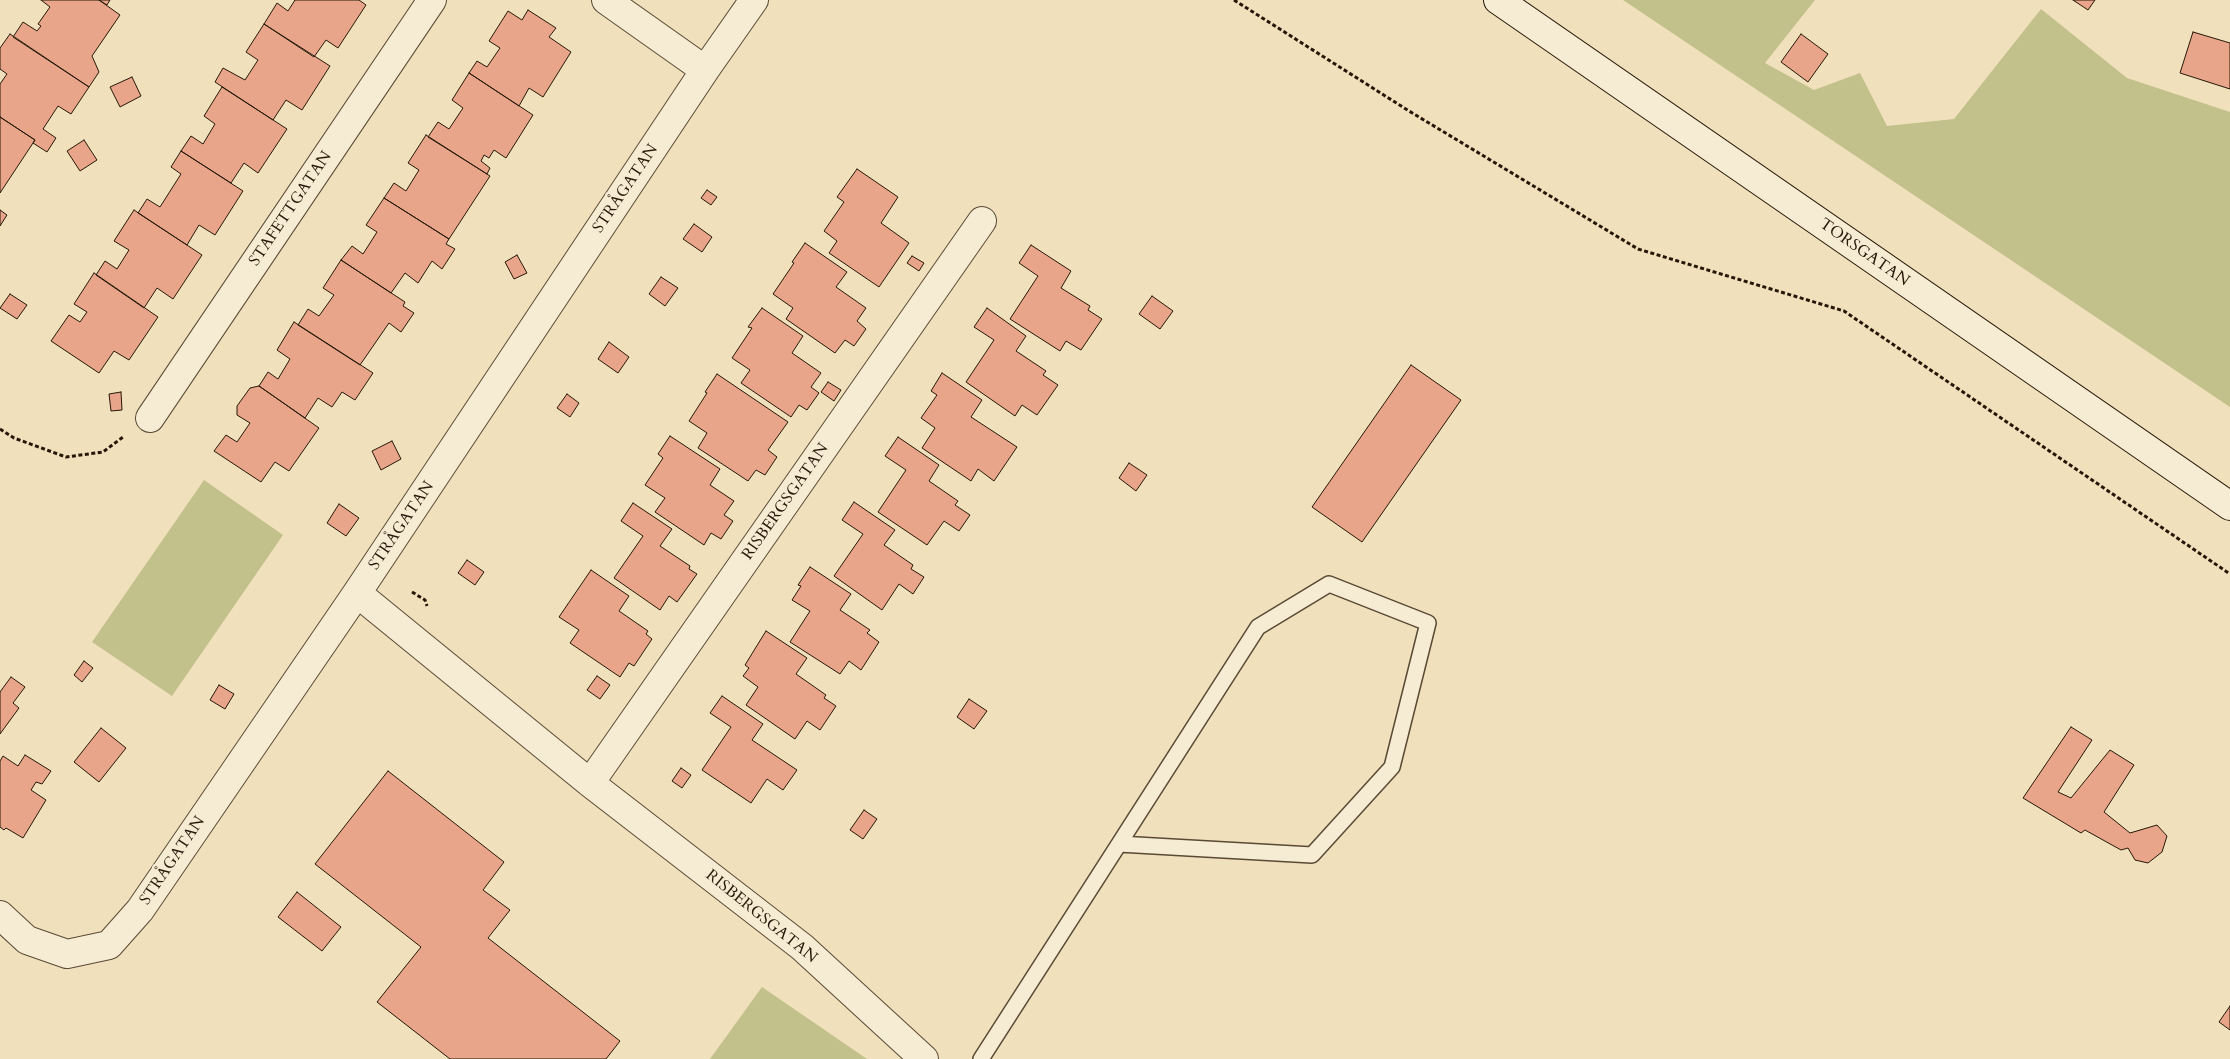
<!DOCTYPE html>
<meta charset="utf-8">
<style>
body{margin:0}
canvas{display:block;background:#f1e0bc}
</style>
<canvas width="2230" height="1059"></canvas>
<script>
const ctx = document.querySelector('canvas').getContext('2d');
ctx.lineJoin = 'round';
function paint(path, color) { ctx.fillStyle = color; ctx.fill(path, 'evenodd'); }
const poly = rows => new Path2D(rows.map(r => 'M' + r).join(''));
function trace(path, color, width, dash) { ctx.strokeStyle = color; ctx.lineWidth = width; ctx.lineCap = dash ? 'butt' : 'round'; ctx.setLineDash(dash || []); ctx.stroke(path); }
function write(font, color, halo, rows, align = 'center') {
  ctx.font = font + ' Cardo,serif'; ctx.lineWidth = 5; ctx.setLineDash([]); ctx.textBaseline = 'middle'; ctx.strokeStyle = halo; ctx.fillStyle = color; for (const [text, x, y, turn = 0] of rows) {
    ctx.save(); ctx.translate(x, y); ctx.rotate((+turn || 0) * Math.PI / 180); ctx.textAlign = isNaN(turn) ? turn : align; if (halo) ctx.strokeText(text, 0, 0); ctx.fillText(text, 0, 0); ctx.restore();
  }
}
paint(poly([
 [1623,0,1815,0,1765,63,1814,90,1860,73,1887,126,1954,119,2041,9,2127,78,2230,112,2230,407],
 [204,480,283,535,172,696,92,642],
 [762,987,867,1059,710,1059]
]), '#c2c08b');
const building = poly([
 [41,0,99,0,120,15,92,56,99,72,89,87,13,37,23,22,37,31,41,26,38,24,50,7,41,0],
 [99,0,110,0,107,5,99,0],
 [295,0,359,0,366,5,338,48,326,40,314,57,264,24,277,3,288,11,295,0],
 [2073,0,2095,0,2088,10,2073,0],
 [528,10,556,28,549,37,571,52,543,97,529,88,519,106,469,73,477,61,487,67,500,48,489,41,508,11,522,20,528,10],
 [264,24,330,66,302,110,286,100,273,120,215,82,223,68,245,80,258,60,246,52,264,24],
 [2193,32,2230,43,2230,89,2180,73,2193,32],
 [10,34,89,87,71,114,58,106,43,129,56,138,47,152,33,143,35,140,0,117,0,84,7,74,0,69,0,48,10,34],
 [1801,34,1828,54,1808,82,1781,62,1801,34],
 [469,73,533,115,506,158,494,150,489,158,484,155,481,161,490,168,487,174,428,137,438,122,449,129,463,108,452,100,469,73],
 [132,77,141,96,120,107,110,87,132,77],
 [222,87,287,129,258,173,244,163,231,183,181,151,191,136,203,144,215,124,204,116,222,87],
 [0,117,35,140,0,193,0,117],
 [426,135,490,176,449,239,384,198,394,183,406,191,419,170,408,163,426,135],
 [84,140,97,160,80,171,67,151,84,140],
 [181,151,243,191,215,235,199,225,187,245,138,213,147,199,160,207,181,174,171,167,181,151],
 [857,169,898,197,881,223,909,243,879,287,829,253,837,241,824,231,844,202,837,197,857,169],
 [707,190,717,197,711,205,701,198,707,190],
 [384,198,449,239,446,244,455,249,442,269,432,261,418,283,405,273,391,293,341,260,352,246,363,254,377,232,366,225,384,198],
 [0,210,7,215,0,226,0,210],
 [134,210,202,255,173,299,157,288,144,308,96,275,105,261,117,269,129,250,114,241,134,210],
 [694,224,712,237,702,252,683,239,694,224],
 [805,243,847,272,836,287,866,308,857,321,866,329,854,346,845,340,835,353,786,319,793,308,773,294,794,263,792,262,805,243],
 [1031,245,1071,271,1061,288,1090,306,1088,310,1102,319,1081,350,1066,341,1060,351,1010,319,1038,276,1019,263,1031,245],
 [517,255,527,273,514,279,505,262,517,255],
 [912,256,924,263,919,271,907,263,912,256],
 [341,260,405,302,403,306,414,313,401,332,389,323,360,365,298,325,308,309,319,316,334,295,323,288,341,260],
 [94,273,158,317,129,360,114,351,99,373,51,341,69,315,80,322,87,312,74,304,94,273],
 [661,277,678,288,665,306,649,294,661,277],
 [10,294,27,305,17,319,0,308,10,294],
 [1152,296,1173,311,1160,329,1139,314,1152,296],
 [762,308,803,336,792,353,821,373,811,387,819,393,807,410,799,405,791,417,741,383,750,370,732,358,752,328,748,327,762,308],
 [987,308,1026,336,1016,351,1046,371,1043,375,1058,385,1037,415,1022,405,1015,416,966,382,994,340,974,327,987,308],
 [294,322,373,373,355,400,342,392,332,407,318,398,305,418,259,386,268,372,278,379,290,359,277,350,294,322],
 [609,342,629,357,618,373,598,359,609,342],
 [1411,365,1461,400,1362,542,1312,507,1411,365],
 [942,373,982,400,971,417,1017,447,994,481,978,469,971,481,922,448,935,428,921,418,937,395,931,391,942,373],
 [717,374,788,422,768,450,777,457,765,475,756,470,748,481,698,448,707,433,689,421,707,393,705,392,717,374],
 [828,382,841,390,834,401,821,392,828,382],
 [259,386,319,428,289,471,275,462,261,482,214,451,226,435,237,442,250,423,237,415,237,406,250,388,259,386],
 [121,392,122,410,111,411,109,394,121,392],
 [567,394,579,403,570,417,557,408,567,394],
 [670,436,720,469,710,485,734,501,724,515,733,521,721,539,711,533,704,545,655,512,665,498,645,485,663,458,658,454,670,436],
 [898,437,939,465,929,481,958,501,955,505,970,515,959,531,944,521,927,545,878,512,906,470,885,456,898,437],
 [392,441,401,459,381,470,372,451,392,441],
 [1129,463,1147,475,1136,491,1119,478,1129,463],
 [854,502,895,530,884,545,913,565,911,569,924,577,913,594,899,584,882,610,834,576,863,534,842,520,854,502],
 [633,503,672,529,660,546,690,566,689,569,697,574,677,602,669,596,660,610,614,578,643,536,621,521,633,503],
 [339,504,359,518,346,536,327,523,339,504],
 [467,560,484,572,475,585,458,573,467,560],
 [810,567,851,594,840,610,870,630,867,633,879,642,861,670,849,661,840,674,790,642,810,611,792,600,801,586,798,585,810,567],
 [591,570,629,596,619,611,648,631,646,634,652,639,634,666,629,663,620,677,570,643,579,630,559,617,591,570],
 [766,631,807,658,796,674,826,695,824,698,836,706,820,730,807,721,795,739,746,705,758,687,743,676,749,668,745,665,766,631],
 [84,661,93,668,82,682,74,675,84,661],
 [597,676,610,685,600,699,587,690,597,676],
 [11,677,25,687,13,703,19,708,0,734,0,692,11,677],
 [219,685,234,694,225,709,210,700,219,685],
 [722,696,763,724,752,740,797,770,783,790,767,779,751,803,702,770,731,727,710,713,722,696],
 [969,699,987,711,974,729,957,717,969,699],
 [2071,727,2092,740,2058,792,2071,798,2110,750,2134,765,2104,812,2130,833,2157,825,2167,836,2162,852,2148,863,2135,860,2128,848,2121,850,2085,830,2081,833,2023,798,2071,727],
 [101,728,126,748,99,782,74,762,101,728],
 [25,755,51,771,42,784,36,782,31,790,46,800,23,838,6,828,4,830,0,827,0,761,3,756,18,766,25,755],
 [681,768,691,775,682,788,672,781,681,768],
 [388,771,504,862,483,890,510,910,488,938,620,1041,606,1059,450,1059,377,1002,421,947,315,864,388,771],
 [864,810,877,819,863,839,850,830,864,810],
 [297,892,341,927,322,951,278,917,297,892],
 [2230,1006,2230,1030,2219,1022,2230,1006]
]);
paint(building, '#e8a589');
trace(building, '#261808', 1);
const service = poly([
 [981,1059,1119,844,1258,627,1329,584,1428,623,1392,767,1312,855,1119,844]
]);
const minor = poly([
 [606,0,705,70],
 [150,418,432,0],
 [357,593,590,783,802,947,924,1059],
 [590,783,982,221],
 [0,915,27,940,67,954,109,945,140,910,357,593,705,70,754,0]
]);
const secondary = poly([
 [1498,0,2230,506]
]);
trace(service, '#594a35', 18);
trace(minor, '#594a35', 30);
trace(secondary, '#261808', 30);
trace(poly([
 [1234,0,1409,111,1638,249,1844,311,2230,574],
 [0,429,14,438,66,457,103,452,123,437],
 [412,592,425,600,427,606]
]), '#261808', 3, [4, 2.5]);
trace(service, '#f6ebd3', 15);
trace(minor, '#f6ebd3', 28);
trace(secondary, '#f6ebd3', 28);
write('16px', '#261808', '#f6ebd3', [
 ["STRÅGATAN",626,189,-56],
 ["STAFETTGATAN",291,209,-56],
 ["TORSGATAN",1864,253,35],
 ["RISBERGSGATAN",786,502,-55],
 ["STRÅGATAN",402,526,-56],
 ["STRÅGATAN",173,861,-56],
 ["RISBERGSGATAN",761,917,39]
]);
</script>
